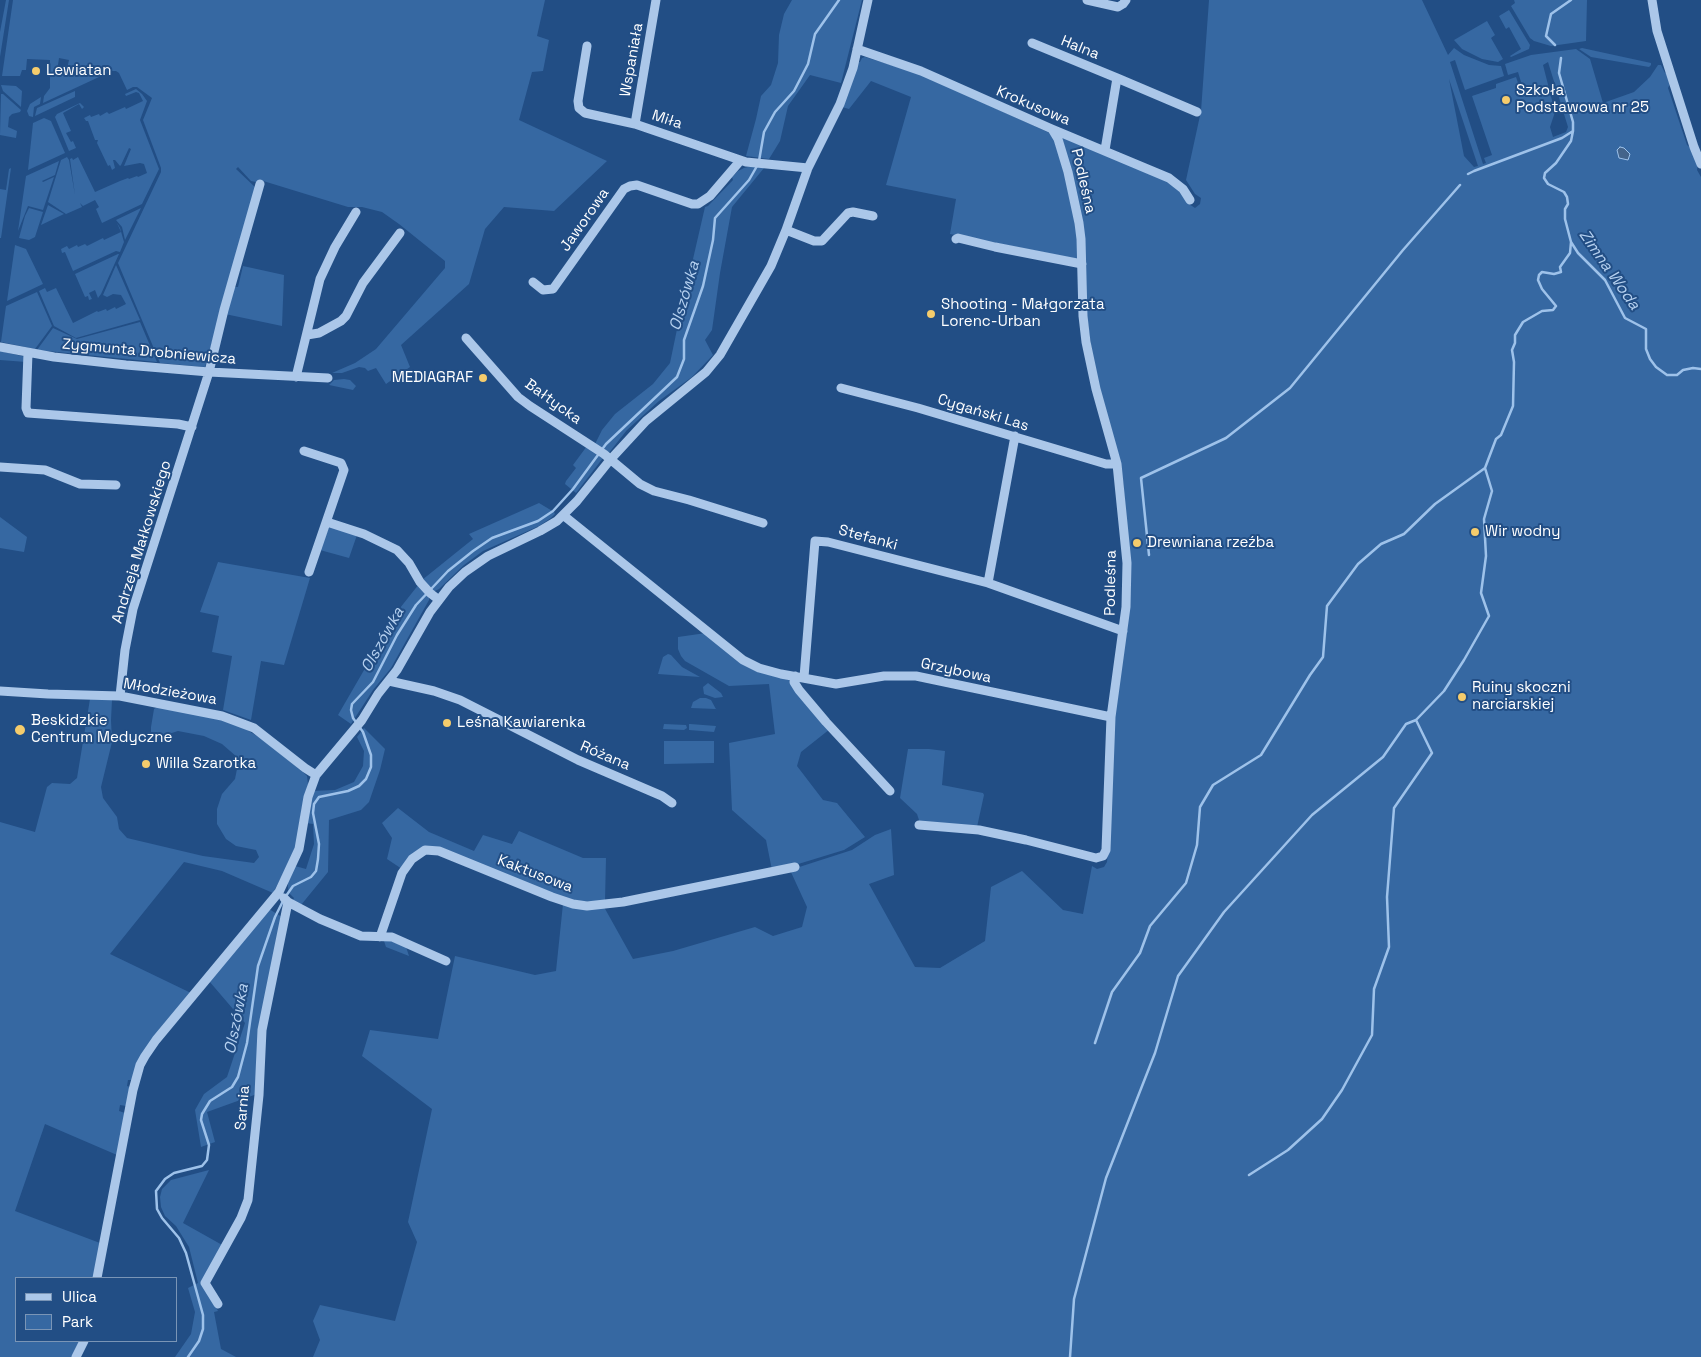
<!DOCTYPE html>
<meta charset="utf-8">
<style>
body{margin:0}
#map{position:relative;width:1701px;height:1357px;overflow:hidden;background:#224e85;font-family:"Space Grotesk",sans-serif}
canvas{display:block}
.legend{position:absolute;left:15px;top:1277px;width:162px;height:65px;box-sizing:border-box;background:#224e85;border:1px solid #7a95b6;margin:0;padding:6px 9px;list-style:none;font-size:15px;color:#fff}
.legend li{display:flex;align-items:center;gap:10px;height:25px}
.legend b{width:25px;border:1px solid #7a95b6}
</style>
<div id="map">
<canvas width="1701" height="1357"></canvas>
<ul class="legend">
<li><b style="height:6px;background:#abc7e9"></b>Ulica</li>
<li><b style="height:14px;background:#3668a2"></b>Park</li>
</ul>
</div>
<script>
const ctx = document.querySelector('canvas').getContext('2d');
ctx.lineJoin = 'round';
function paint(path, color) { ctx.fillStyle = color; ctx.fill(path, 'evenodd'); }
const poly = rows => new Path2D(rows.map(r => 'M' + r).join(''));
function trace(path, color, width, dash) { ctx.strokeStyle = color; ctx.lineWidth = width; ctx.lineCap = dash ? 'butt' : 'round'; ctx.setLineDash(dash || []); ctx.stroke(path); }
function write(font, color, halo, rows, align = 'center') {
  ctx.font = font + ' "Space Grotesk",sans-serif'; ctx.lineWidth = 4; ctx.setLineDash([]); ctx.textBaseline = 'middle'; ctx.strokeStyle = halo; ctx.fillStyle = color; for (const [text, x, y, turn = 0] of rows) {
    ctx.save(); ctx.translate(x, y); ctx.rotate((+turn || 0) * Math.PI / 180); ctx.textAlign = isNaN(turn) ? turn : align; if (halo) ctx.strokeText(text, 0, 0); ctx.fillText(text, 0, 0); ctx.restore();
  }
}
paint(poly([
 [6,0,9,0,0,57,0,32],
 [13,0,545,0,537,36,549,40,543,71,532,72,519,120,607,161,554,211,504,207,485,229,469,284,401,345,410,367,386,384,376,368,368,371,365,368,359,367,342,373,332,373,355,363,376,349,445,268,445,261,399,224,382,212,362,207,348,207,260,180,256,182,251,181,238,167,236,169,256,188,205,367,160,363,118,263,161,172,161,168,143,120,152,98,137,87,133,87,127,90,119,73,116,71,112,71,43,103,44,96,50,88,50,60,27,59,26,70,22,70,20,76,2,76],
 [59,58,69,60,66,73,57,72],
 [792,0,862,0,841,83,810,75,788,106,780,141,769,159,746,156,756,119,761,96,771,85,778,63,779,35,784,14],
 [1209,0,1422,0,1448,55,1454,48,1464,55,1489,65,1501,66,1504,76,1465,90,1455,60,1450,62,1483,164,1486,163,1484,158,1492,155,1472,96,1496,88,1496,84,1516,77,1518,83,1521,82,1518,72,1508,75,1505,64,1531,55,1576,49,1590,59,1603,103,1634,92,1650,77,1658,65,1661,65,1665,73,1667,72,1670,84,1668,88,1687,145,1691,148,1698,164,1697,170,1701,177,1701,1357,313,1357,320,1340,313,1321,320,1305,395,1321,417,1242,408,1222,432,1109,362,1056,370,1030,438,1039,455,956,535,975,556,971,563,904,604,907,633,959,673,951,755,927,773,936,802,927,807,907,790,870,852,850,875,835,891,829,894,875,869,884,915,967,940,968,985,941,991,887,1022,871,1063,910,1083,914,1092,866,1097,869,1104,867,1107,862,1109,840,1114,716,1131,586,1123,481,1094,367,1087,317,1083,238,1062,136,1174,184,1189,204,1195,208,1200,204,1201,198,1195,194,1186,180,1201,111],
 [1548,62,1568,127,1566,132,1553,137,1550,127,1555,112,1543,65],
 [1449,79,1478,166,1474,167,1464,156],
 [1514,0,1587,0,1586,41,1551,46,1534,41,1530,38,1511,6,1515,3],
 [1509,10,1530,45,1529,49,1511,57,1510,56,1521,49,1509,27,1506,29,1499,16],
 [1487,21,1495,35,1491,38,1503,59,1498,62,1482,59,1462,49,1454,40],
 [1582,48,1651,63,1651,65,1649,67,1591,57,1579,49],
 [865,57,920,74,1052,134,1065,173,1079,238,1077,259,950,234,956,199,886,185,911,97,871,81,849,109,842,107,858,62,860,62,862,58],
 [1,85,16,86,22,91,21,107,3,91],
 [136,89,142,94,147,101,140,120,159,169,142,204,102,223,96,209,99,207,95,200,83,206,80,203,82,207,66,214,48,202,61,160,67,157,69,160,75,195,70,159,72,158,73,160,78,157,95,192,120,181,128,178,129,179,137,176,138,177,147,173,144,164,140,163,124,166,131,149,129,148,121,165,120,166,115,160,113,160,115,168,112,170,110,165,108,166,97,143,98,140,95,140,88,121,86,121,84,118,90,115,91,117,99,114,100,116,107,112,109,114,125,107,126,109,143,101,139,93,136,92,126,96,125,94],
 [75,91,75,97,35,116,37,108],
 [1,94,3,94,21,110,20,112,12,114,9,117,8,127,17,131,16,138,0,135],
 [41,97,40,104,34,107,33,117,29,116,27,111,30,104],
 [80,103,84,107,82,109,79,104,63,113,71,131,66,133,71,142,73,141,76,148,69,151,55,117,57,114],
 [44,118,51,121,65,153,28,170,33,123],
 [59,161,55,175,42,181,43,182,54,177,43,210,28,206,18,231,26,176],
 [752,166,764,168,732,207,720,273,712,330,705,340,713,355,692,377,659,401,627,430,608,454,595,444,602,430,615,414,653,384,670,363,681,310,679,297,684,298,705,207,708,206,733,180,732,177,738,171,744,168],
 [11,168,1,238,0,238,0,189,6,190,9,169],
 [48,205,64,214,41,225],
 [29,208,43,212,35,237,29,240,19,238,25,216],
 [141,208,125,240,122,227,116,220],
 [117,223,120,228,124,242,120,252,116,251,73,271,65,252,62,253,61,249,67,246,69,249,77,245,78,247,85,244,87,246,103,238,104,240,121,232],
 [15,245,26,249,43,284,7,301],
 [118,254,119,254,101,294,98,298,95,290,89,293,92,299,89,300,88,296,85,297,75,274],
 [116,265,140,320,76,338,54,326,39,291,45,288,47,292,56,288,73,323,97,311,98,312,106,309,107,311,115,307,116,309,126,304,121,295,113,294,107,297,103,295],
 [243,266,284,275,282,326,225,314,233,287,238,287],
 [37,292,52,326,35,349,1,342,6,306],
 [140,322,157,362,37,350,53,328,77,339],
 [0,351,26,357,26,362,0,360],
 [344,379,350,380,356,386,353,390,329,385,334,380],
 [587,446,603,458,576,493,565,484,566,481,576,468,573,465],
 [539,503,554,512,555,514,551,518,539,526,483,551,464,565,439,589,435,591,432,592,422,580,473,539,469,534],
 [0,517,27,537,24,552,0,548],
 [331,526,357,535,349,558,320,550,329,527],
 [218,562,310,578,284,665,261,661,251,720,223,710,232,656,212,652,219,616,200,612],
 [419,584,429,596,429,600,391,668,373,690,351,724,338,715,400,608],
 [706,633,742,661,789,680,830,729,801,752,797,766,823,800,837,803,865,837,844,850,795,865,772,870,766,840,732,810,729,743,775,734,769,684,729,686,685,661,681,656,678,649,678,637],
 [668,654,671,655,682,667,700,677,658,674,663,657],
 [708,683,721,693,723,697,715,698,704,694,703,687],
 [700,698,706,698,711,700,717,711,716,709,691,708,693,702],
 [90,699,112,700,111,720,112,742,101,787,103,798,117,817,119,829,127,838,203,856,254,863,259,857,256,850,236,846,226,839,217,824,217,809,222,794,235,779,238,764,237,757,222,744,204,736,178,731,156,738,151,732,151,727,154,709,157,707,222,719,242,727,262,739,304,773,307,776,308,785,302,807,296,849,273,893,222,871,184,862,110,954,191,993,132,1080,128,1080,127,1086,130,1087,126,1106,120,1105,119,1111,125,1113,117,1155,45,1124,15,1211,100,1243,94,1278,16,1278,16,1341,81,1341,73,1357,0,1357,0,822,35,832,47,787,52,783,70,784,77,778],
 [664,724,686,725,687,728,684,730,663,729],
 [689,724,690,724,716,726,714,732,689,730],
 [364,728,385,749,380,770,369,802,361,810,329,820,328,872,301,905,293,900,294,898,289,893,288,887,288,881,295,866,306,869,314,844,313,824,306,823,312,791,335,790,354,782,363,766,364,751,357,737],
 [664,741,714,741,714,763,664,764],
 [908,749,929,749,945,751,942,785,983,793,984,795,977,827,920,823,917,814,900,798],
 [398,808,429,832,474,851,483,835,512,844,519,831,583,858,606,858,605,901,573,902,435,848,402,869,387,859,392,838,382,823],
 [269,909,282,917,257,1094,207,1112,215,1142,201,1147,195,1110,204,1094,227,1077,245,1023,209,981],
 [386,939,406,947,409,956,386,947,384,941],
 [209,1170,183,1223,224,1246,204,1287,218,1311,214,1312,221,1349,236,1357,175,1357,191,1334,195,1312,188,1288,198,1283,189,1247,176,1226,165,1216,161,1207,160,1197,162,1189,171,1180]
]), '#3668a2');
const water = poly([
 [1620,147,1624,148,1630,154,1628,160,1619,158,1617,150,1620,147]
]);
paint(water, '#44648b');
trace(water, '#9ec2ea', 1);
trace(poly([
 [1555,45,1546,36,1551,14,1571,0],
 [1561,58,1559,73,1573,122,1573,131,1571,141,1556,163,1545,173,1544,178,1548,184,1564,192,1567,197,1568,204,1565,209,1565,219,1571,242,1578,253,1605,280,1625,318,1646,329,1646,349,1650,359,1656,367,1667,375,1677,375,1683,370,1693,368,1701,369],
 [759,161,764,132,775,112,794,91,808,64,815,34,839,0],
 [1468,174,1474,171,1562,138,1573,131],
 [1149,555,1141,478,1226,438,1290,388,1403,250,1460,185],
 [286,896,293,886,311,877,316,871,318,859,319,844,313,813,314,804,319,797,348,791,359,786,366,779,371,767,371,755,363,732,353,718,351,710,352,704,373,682,397,635,416,605,448,571,473,551,492,538,538,521,553,511,573,489,606,444,677,377,684,359,684,340,703,286,713,240,715,218,749,180,757,166],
 [1095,1043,1112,992,1140,953,1150,926,1186,883,1197,845,1200,807,1213,785,1261,755,1310,675,1323,657,1327,606,1358,564,1381,544,1404,534,1435,504,1485,468,1496,439,1501,435,1513,406,1514,362,1512,350,1515,343,1515,335,1523,322,1542,311,1553,310,1556,306,1542,289,1538,280,1539,275,1542,272,1554,274,1561,272,1560,267,1570,253,1571,242],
 [1249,1175,1288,1150,1322,1119,1342,1090,1372,1035,1374,989,1389,947,1387,897,1394,808,1432,753,1416,720],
 [188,1357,199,1341,203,1329,203,1315,186,1253,179,1238,162,1218,157,1209,156,1191,165,1179,174,1173,202,1166,207,1160,209,1145,201,1120,202,1114,210,1101,232,1087,238,1077,247,1043,258,966,275,917,283,901],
 [1070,1357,1074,1299,1106,1178,1155,1053,1178,976,1224,912,1312,815,1383,757,1406,724,1416,720,1444,691,1464,660,1489,616,1481,593,1486,556,1484,519,1492,491,1485,468]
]), '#9ec2ea', 2.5);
trace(poly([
 [1087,0,1118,7,1123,4,1126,0],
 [1652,0,1657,31,1694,147,1701,164],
 [1032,43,1117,78],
 [587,46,578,101,579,108,585,113,635,124,746,162,808,168],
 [857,49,921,71,1052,129,1169,178,1183,189,1190,200],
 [635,124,656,0],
 [1105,150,1117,78,1197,112],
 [786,230,814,241,822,241,848,213,853,212,873,216],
 [956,239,958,238,995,247,1082,264],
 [533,282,543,290,553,289,624,189,630,186,637,185,692,204,698,204,710,196,740,161],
 [307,335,319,333,341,321,346,316,363,283,400,233],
 [466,338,518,397,530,406,604,454,640,484,654,491,689,500,763,523],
 [0,347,54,357,126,365,209,372,328,378],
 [28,353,26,408,28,413,178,424,192,427],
 [296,377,320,279,335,247,356,212],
 [841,388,918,408,1106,464,1117,464],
 [304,451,341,463,344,470,309,572],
 [0,467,45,470,80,484,116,485],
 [563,515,743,660,759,668,781,674,836,684,884,676,916,676,1111,717],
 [327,522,364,534,397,550,409,563,420,582,430,593,439,600],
 [988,583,1015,436],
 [795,676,794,682,799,690,826,722,890,791],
 [804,677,815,541,828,542,988,583,1123,631],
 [389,681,434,691,460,700,578,760,662,796,672,803],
 [0,691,48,694,120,696,222,716,254,728,305,768,316,775],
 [120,696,125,650,133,609,209,372,224,310,260,184],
 [919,825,979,830,1026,840,1096,858,1103,856,1106,850,1111,717,1126,607,1127,563,1117,464,1096,389,1086,342,1083,316,1081,239,1079,223,1068,172,1058,139,1052,129],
 [284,898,288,902,320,919,361,936,392,937,446,961],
 [380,937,402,873,412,859,425,850,439,851,552,897,573,904,587,906,623,902,795,867],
 [97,1278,133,1090,140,1065,145,1056,156,1040,279,892,299,849,308,797,316,775,362,720,378,694,397,670,430,612,449,587,465,572,488,556,540,531,557,521,577,501,610,460,646,421,706,372,720,355,771,266,786,230,808,168,840,104,853,68,868,0],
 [218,1304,205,1283,241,1218,248,1200,259,1095,262,1030,288,902],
 [76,1357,84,1341]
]), '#abc7e9', 9);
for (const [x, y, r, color] of [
 [36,71,5,"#f5cc6c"],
 [1506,100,5,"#f5cc6c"],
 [931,314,5,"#f5cc6c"],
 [483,378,5,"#f5cc6c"],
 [1475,532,5,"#f5cc6c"],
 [1137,543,5,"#f5cc6c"],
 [1462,697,5,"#f5cc6c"],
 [447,723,5,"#f5cc6c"],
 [20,730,6,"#f5cc6c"],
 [146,764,5,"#f5cc6c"]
]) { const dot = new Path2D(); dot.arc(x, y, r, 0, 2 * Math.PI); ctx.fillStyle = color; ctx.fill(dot); trace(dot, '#224e85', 2); }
write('15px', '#fff', '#224e85', [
 ["Halna",1080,48,22],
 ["Wspaniała",632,60,-80],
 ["Krokusowa",1033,106,23],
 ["Miła",667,120,18],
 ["Podleśna",1083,181,77],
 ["Jaworowa",585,220,-55],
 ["Zygmunta Drobniewicza",149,352,5],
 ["Bałtycka",553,402,36],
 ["Cygański Las",983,413,17],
 ["Stefanki",868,538,15],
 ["Andrzeja Małkowskiego",142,542,-73],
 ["Podleśna",1111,583,-89],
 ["Grzybowa",956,671,12],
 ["Młodzieżowa",170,692,10],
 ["Różana",605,756,23],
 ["Kaktusowa",535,874,21],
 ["Sarnia",243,1108,-85]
]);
write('15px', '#fff', '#224e85', [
 ["Lewiatan",46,71],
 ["Szkoła",1516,91],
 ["Podstawowa nr 25",1516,108],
 ["Shooting - Małgorzata",941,305],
 ["Lorenc-Urban",941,322],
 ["MEDIAGRAF",473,378,"right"],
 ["Wir wodny",1485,532],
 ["Drewniana rzeźba",1147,543],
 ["Ruiny skoczni",1472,688],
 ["narciarskiej",1472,705],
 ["Beskidzkie",31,721],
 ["Centrum Medyczne",31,738],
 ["Leśna Kawiarenka",457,723],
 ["Willa Szarotka",156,764]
], 'left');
write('italic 16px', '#b6d1f0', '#224e85', [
 ["Zimna Woda",1609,270,55],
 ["Olszówka",685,296,-74],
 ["Olszówka",383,640,-61],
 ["Olszówka",237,1019,-79]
]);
</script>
